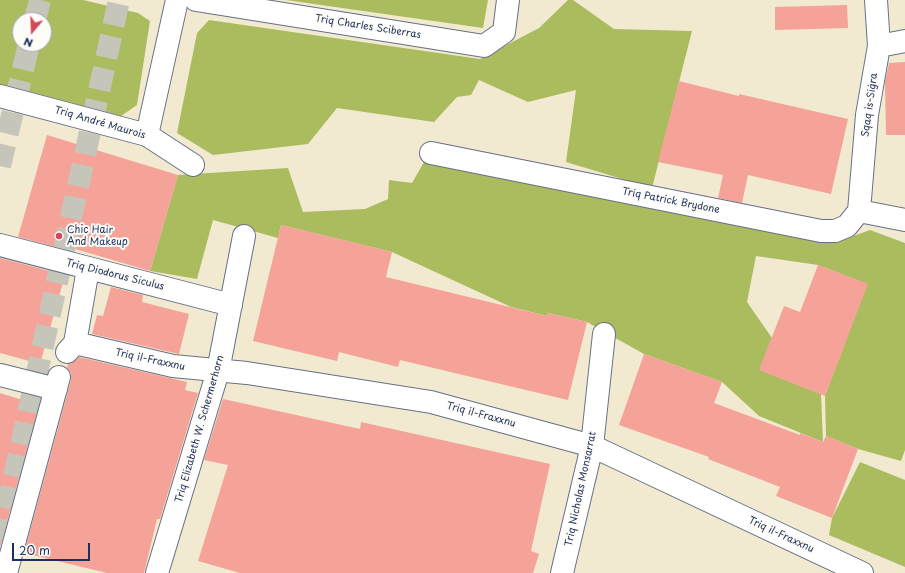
<!DOCTYPE html>
<meta charset="utf-8">
<style>
body{margin:0}
#map{position:relative;width:905px;height:573px;overflow:hidden;background:#f1ead1;font-family:"Playpen Sans",sans-serif}
canvas{display:block}
.north{position:absolute;left:12px;top:12px;width:40px;height:40px;box-sizing:border-box;background:#fdfcf7;border:1px solid #a3aaba;border-radius:50%;rotate:199deg;font-size:11px;font-weight:700;line-height:16px;text-align:center;color:#1b2f5e}
.north::after{content:'';display:block;margin:auto;width:14px;height:18px;background:#d1495b;clip-path:polygon(50% 0,100% 100%,50% 72%,0 100%)}
.scale{position:absolute;left:12px;top:543px;width:78px;height:18px;box-sizing:border-box;border:2px solid #1b2f5e;border-top:0;padding-left:5px;font-size:12px;line-height:14px;white-space:nowrap;color:#1b2f5e;-webkit-text-stroke:3px #fdfcf7;paint-order:stroke}
</style>
<div id="map">
<canvas width="905" height="573"></canvas>
<div class="north">N</div>
<div class="scale">20 m</div>
</div>
<script>
const ctx = document.querySelector('canvas').getContext('2d');
ctx.lineJoin = 'round';
function paint(path, color) { ctx.fillStyle = color; ctx.fill(path, 'evenodd'); }
const poly = rows => new Path2D(rows.map(r => 'M' + r).join(''));
function trace(path, color, width, dash) { ctx.strokeStyle = color; ctx.lineWidth = width; ctx.lineCap = dash ? 'butt' : 'round'; ctx.setLineDash(dash || []); ctx.stroke(path); }
function write(font, color, halo, rows, align = 'center') {
  ctx.font = font + ' "Playpen Sans",sans-serif'; ctx.lineWidth = 4; ctx.setLineDash([]); ctx.textBaseline = 'middle'; ctx.strokeStyle = halo; ctx.fillStyle = color; for (const [text, x, y, turn = 0] of rows) {
    ctx.save(); ctx.translate(x, y); ctx.rotate((+turn || 0) * Math.PI / 180); ctx.textAlign = isNaN(turn) ? turn : align; if (halo) ctx.strokeText(text, 0, 0); ctx.fillText(text, 0, 0); ctx.restore();
  }
}
paint(poly([
 [0,0,83,0,138,13,150,21,137,105,121,116,0,84],
 [20,20,44,20,44,44,20,44],
 [286,0,488,0,483,28],
 [568,0,573,0,614,29,692,31,652,188,566,162,576,90,528,102,479,80,471,95,457,97,434,122,337,108,308,144,213,155,177,133,197,33,209,20,480,59,539,28],
 [424,162,840,241,870,230,905,243,905,450,901,461,858,449,826,436,825,396,867,284,818,265,756,256,747,302,772,338,760,370,821,394,823,442,759,416,722,382,644,354,587,322,548,313,547,316,511,307,392,252,281,225,278,238,213,220,197,279,150,271,178,175,288,168,303,212,365,209,388,199,389,180,412,183],
 [860,462,905,480,905,567,829,535,832,518]
]), '#abbc5f');
paint(poly([
 [847,5,848,28,775,30,775,7],
 [905,62,905,135,886,135,885,82,889,63],
 [679,81,739,96,739,94,848,119,831,194,748,175,742,203,718,198,723,175,658,162],
 [47,135,178,175,150,271,72,248,71,251,18,237],
 [281,225,392,252,386,277,547,316,548,313,587,322,568,400,400,360,398,367,339,352,337,361,253,341],
 [0,258,65,275,40,364,0,353],
 [818,265,868,284,825,396,759,370,784,306,800,312],
 [111,287,143,295,142,302,189,314,179,354,92,334,97,315,103,316],
 [644,354,722,382,714,403,800,435,800,433,823,442,826,436,858,449,832,518,776,496,780,487,708,459,709,457,619,425],
 [79,357,187,382,185,390,198,393,160,519,157,519,144,573,107,573,24,553,71,380,71,373,67,368,68,364,71,364],
 [0,393,39,405,0,547],
 [223,399,360,429,361,422,550,464,531,551,539,554,533,573,240,573,198,561,228,465,204,460]
]), '#f5a298');
trace(poly([
 [35,20,40,0],
 [0,166,29,44],
 [0,541,119,0]
]), '#c6c5ba', 22, [22, 11]);
const minor = poly([
 [196,0,484,46,504,32,508,0],
 [879,46,905,41],
 [0,96,147,135,193,165],
 [147,135,177,0],
 [431,153,821,231,835,231,847,226,859,211,905,220],
 [859,211,867,115,879,46,876,0],
 [0,245,231,305],
 [75,343,173,366,247,373,431,402,592,446,862,573],
 [67,352,75,343,88,269],
 [0,375,56,389],
 [6,573,59,377],
 [157,573,218,371,244,236],
 [562,573,592,446,604,334]
]);
trace(minor, '#667086', 24);
trace(minor, '#fff', 22);
for (const [x, y, r, color] of [
 [59,236,4,"#d1495b"]
]) { const dot = new Path2D(); dot.arc(x, y, r, 0, 2 * Math.PI); ctx.fillStyle = color; ctx.fill(dot); trace(dot, '#fdfcf7', 1.5); }
write('10px', '#1b2f5e', '#fdfcf7', [
 ["Triq Charles Sciberras",368,27,9],
 ["Sqaq is-Siġra",870,105,-82],
 ["Triq André Maurois",100,123,16],
 ["Triq Patrick Brydone",671,201,11],
 ["Triq Diodorus Siculus",115,275,14],
 ["Triq il-Fraxxnu",150,360,12],
 ["Triq il-Fraxxnu",481,415,15],
 ["Triq Elizabeth W. Schermerhorn",200,429,-74],
 ["Triq Nicholas Monsarrat",581,489,-78],
 ["Triq il-Fraxxnu",781,535,25]
]);
write('10px', '#1b2f5e', '#fdfcf7', [
 ["Chic Hair",67,230],
 ["And Makeup",67,242]
], 'left');
</script>
